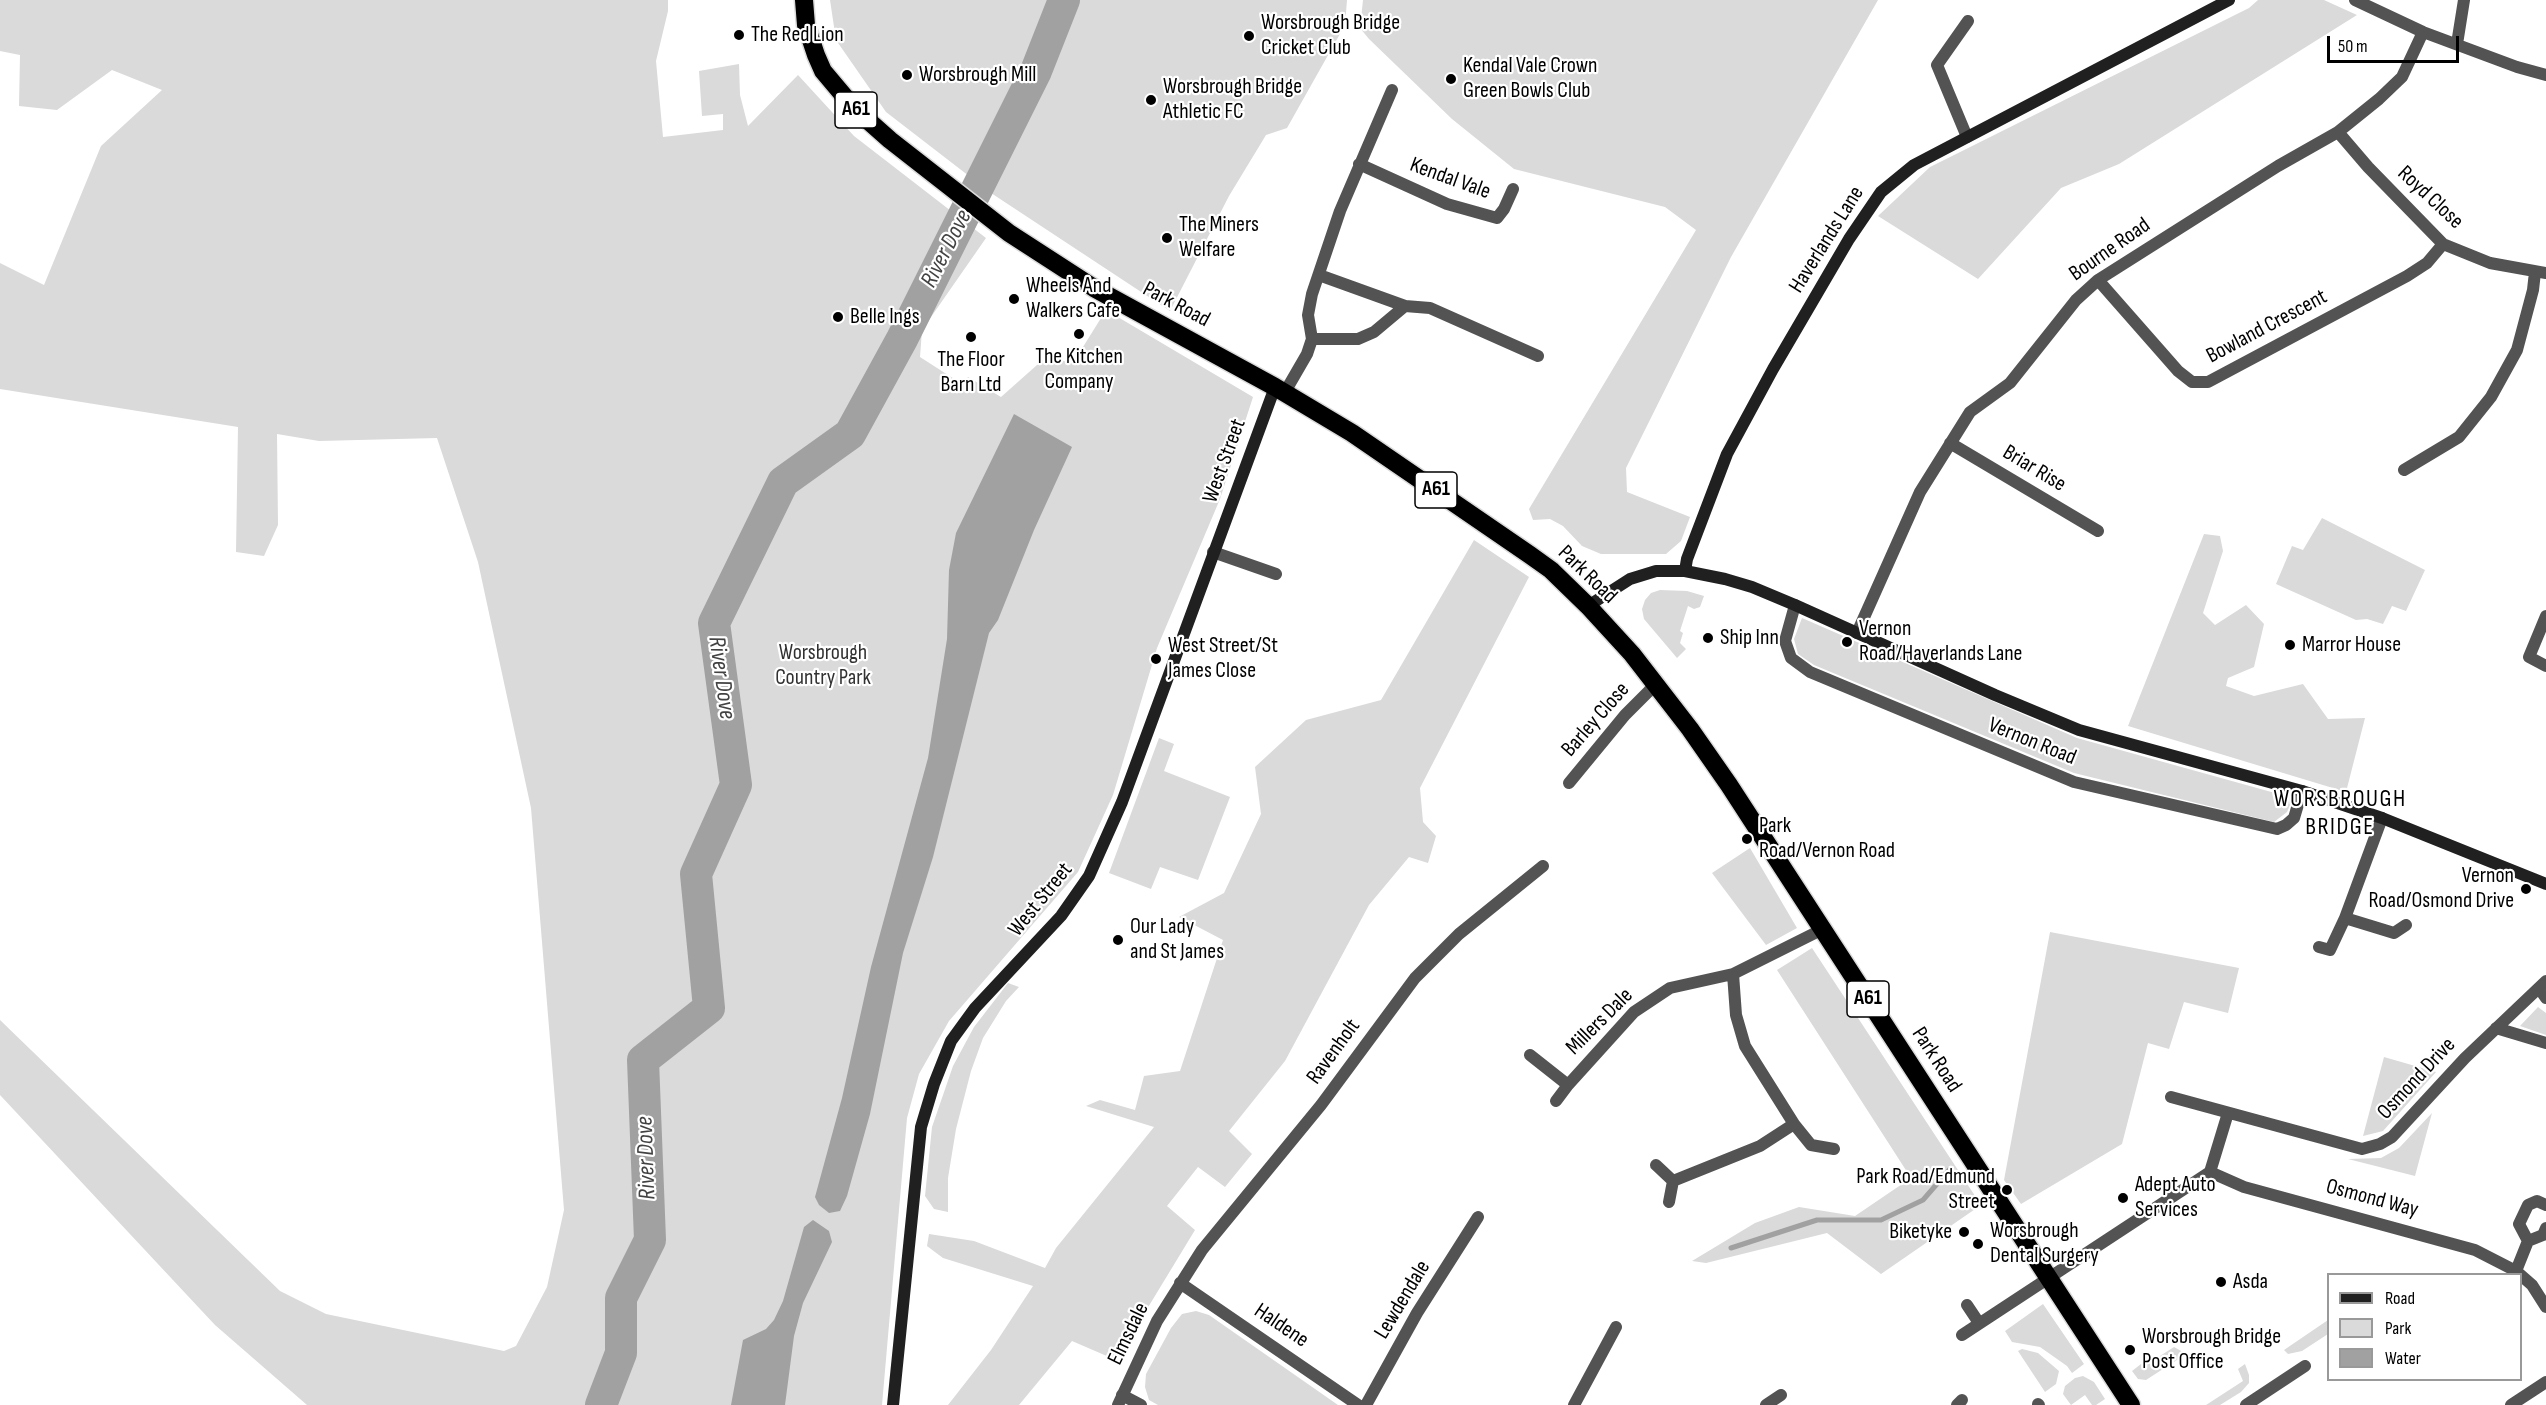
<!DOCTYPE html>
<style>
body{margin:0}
#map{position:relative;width:2546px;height:1405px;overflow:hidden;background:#fff;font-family:"Sofia Sans Condensed",sans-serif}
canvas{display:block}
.legend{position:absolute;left:2327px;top:1273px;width:195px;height:108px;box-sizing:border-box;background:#fff;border:2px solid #999;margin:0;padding:8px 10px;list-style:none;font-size:18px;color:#000}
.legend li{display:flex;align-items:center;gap:12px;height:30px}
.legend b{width:30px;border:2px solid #999}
.scale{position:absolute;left:2327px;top:36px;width:132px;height:27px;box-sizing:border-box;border:3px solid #000;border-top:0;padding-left:8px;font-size:18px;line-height:21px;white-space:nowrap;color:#000;-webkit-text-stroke:4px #fff;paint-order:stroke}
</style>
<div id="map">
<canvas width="2546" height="1405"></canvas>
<ul class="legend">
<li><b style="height:8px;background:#202020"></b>Road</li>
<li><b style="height:16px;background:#dadada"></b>Park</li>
<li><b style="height:16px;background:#a1a1a1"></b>Water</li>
</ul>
<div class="scale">50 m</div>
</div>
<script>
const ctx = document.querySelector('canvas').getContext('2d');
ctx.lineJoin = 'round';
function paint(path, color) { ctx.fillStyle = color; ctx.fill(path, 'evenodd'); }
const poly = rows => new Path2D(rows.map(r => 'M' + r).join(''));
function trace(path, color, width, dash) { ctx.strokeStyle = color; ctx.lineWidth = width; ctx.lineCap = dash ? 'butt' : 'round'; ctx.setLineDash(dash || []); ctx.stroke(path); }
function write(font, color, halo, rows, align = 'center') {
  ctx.font = font + ' "Sofia Sans Condensed",sans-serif'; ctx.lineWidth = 4.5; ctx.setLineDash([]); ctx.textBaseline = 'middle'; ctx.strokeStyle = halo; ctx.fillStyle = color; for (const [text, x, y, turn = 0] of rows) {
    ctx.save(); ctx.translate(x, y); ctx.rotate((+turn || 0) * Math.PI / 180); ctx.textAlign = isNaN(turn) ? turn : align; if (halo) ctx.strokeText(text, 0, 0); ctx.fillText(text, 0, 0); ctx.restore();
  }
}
paint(poly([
 [0,0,668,0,668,11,656,61,663,137,723,130,723,114,702,116,699,71,739,64,740,95,748,126,798,75,854,136,986,238,922,330,920,357,962,384,968,377,1001,397,1046,357,1073,363,1106,310,1253,397,1220,499,1157,648,1113,795,1078,872,949,1021,919,1074,907,1118,882,1405,307,1405,215,1325,0,1095,0,1020,280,1291,326,1314,504,1351,516,1346,547,1287,564,1210,531,808,478,562,437,438,319,441,277,434,278,525,264,556,236,552,238,427,0,389,0,263,44,285,101,146,162,90,112,70,57,110,19,106,20,55,0,51],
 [830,0,1347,0,1345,25,1287,128,1266,135,1229,196,1170,311,991,193,886,112,836,40],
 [1363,0,1878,0,1731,257,1626,468,1627,492,1690,517,1681,541,1666,554,1601,554,1582,546,1563,526,1550,519,1533,520,1529,509,1696,230,1665,207,1514,169,1452,119,1369,39,1360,28],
 [2258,0,2324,0,2357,15,2119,164,2061,188,1978,279,1878,216,1930,167,2249,8],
 [2322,518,2425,570,2406,611,2392,606,2383,624,2367,619,2356,620,2276,584,2292,546,2303,550],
 [2204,534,2220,536,2223,551,2203,613,2215,625,2246,605,2264,624,2254,667,2228,678,2226,686,2254,696,2303,684,2328,719,2365,718,2346,792,2128,726],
 [1474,540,1529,577,1420,788,1423,822,1436,836,1428,863,1409,857,1369,905,1285,1061,1229,1131,1252,1154,1225,1187,1198,1167,1167,1206,1195,1230,1116,1360,1072,1341,1019,1405,948,1405,991,1350,1033,1286,943,1258,927,1246,929,1234,974,1241,1045,1268,1056,1248,1154,1127,1086,1106,1100,1100,1135,1110,1144,1076,1180,1071,1223,940,1179,917,1224,893,1261,814,1255,767,1306,720,1381,700],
 [1660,590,1687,591,1704,596,1700,607,1694,609,1688,606,1680,631,1683,633,1680,643,1686,649,1677,658,1644,619,1642,609,1645,600,1651,593],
 [1802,618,2077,738,2293,798,2287,812,2274,822,2074,773,1814,665,1798,654,1794,639],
 [1159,738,1174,744,1164,771,1230,797,1198,880,1160,867,1151,889,1109,873],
 [1750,848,1797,928,1766,945,1712,873],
 [2050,932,2239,968,2228,1013,2184,1002,2169,1049,2148,1043,2122,1144,2021,1204,2004,1180],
 [1812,948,1981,1205,1881,1274,1827,1233,1706,1263,1692,1261,1755,1223,1799,1207,1855,1216,1911,1178,1777,970],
 [1008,983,1019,987,1006,1001,983,1038,971,1071,956,1129,948,1178,948,1212,934,1209,925,1196,932,1127,953,1066,974,1027],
 [2538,1007,2546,1013,2546,1035,2520,1026],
 [2384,1057,2436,1072,2383,1131,2363,1136],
 [2432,1113,2415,1176,2348,1159,2381,1158,2399,1148],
 [2043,1304,2084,1364,2072,1373,2067,1366,2040,1347,2012,1342,2005,1331],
 [1196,1311,1209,1315,1338,1405,1158,1405,1149,1400,1145,1387,1146,1374,1171,1328,1182,1314],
 [2328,1320,2328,1334,2302,1351,2288,1354,2284,1350],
 [2174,1347,2183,1352,2180,1358,2146,1380,2138,1379,2132,1371,2141,1364,2149,1363],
 [2022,1349,2038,1353,2059,1371,2056,1384,2045,1392,2018,1351],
 [2245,1364,2249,1375,2249,1383,2241,1392,2220,1405,2206,1405,2243,1381,2238,1369],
 [2083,1376,2094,1382,2105,1399,2096,1405,2092,1405,2085,1395,2071,1405,2063,1394,2065,1386,2075,1378]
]), '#dadada');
paint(poly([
 [1014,414,1072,447,1034,530,998,620,989,633,933,857,903,953,870,1114,847,1196,840,1211,829,1213,819,1205,815,1197,842,1098,871,967,928,758,947,639,949,570,956,533],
 [813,1220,829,1231,832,1242,803,1303,794,1336,785,1405,731,1405,743,1340,766,1329,774,1320,783,1301,804,1227]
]), '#a1a1a1');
trace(poly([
 [1731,1248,1817,1220,1881,1220,1923,1200,1950,1169]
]), '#a1a1a1', 5);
trace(poly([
 [601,1405,621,1353,621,1298,650,1240,643,1060,709,1008,696,874,736,785,714,623,783,482,850,434,902,339,1036,71,1064,0]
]), '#a1a1a1', 32);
const highway = poly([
 [804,0,806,25,816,55,823,71,855,109,890,140,1009,233,1094,288,1275,387,1352,433,1530,555,1551,570,1588,606,1632,654,1690,729,1729,785,2131,1405]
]);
trace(highway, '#dbdbdb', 21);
trace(poly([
 [2355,0,2423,32,2517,67,2546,75],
 [2457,44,2464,0],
 [2338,132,2368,167,2443,244,2490,263,2546,273],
 [1967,137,1937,65,1968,21],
 [1359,164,1447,204,1497,218,1504,209,1513,189],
 [1319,275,1405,306],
 [2098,280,2178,371,2192,382,2208,382,2407,276,2427,263,2443,244],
 [1312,339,1358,339,1374,332,1405,306,1430,308,1538,356],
 [1285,392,1307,354,1312,339,1308,315,1312,294,1340,211,1392,90],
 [1950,443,2098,531],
 [2404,470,2459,437,2491,397,2517,350,2533,290,2535,272],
 [1213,552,1276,574],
 [1795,605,1785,641,1791,658,1810,672,2074,782,2277,829,2286,825,2294,818,2302,791],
 [2546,616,2529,657,2546,666],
 [1857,633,1920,492,1970,412,2010,383,2076,300,2098,280,2278,166,2338,132,2379,99,2402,77,2423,32],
 [1569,783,1625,715,1656,684],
 [2382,818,2345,918,2394,933,2406,925],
 [2319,947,2330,950,2345,918],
 [2539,988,2546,998],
 [2496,1028,2546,1043],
 [1530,1055,1568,1085,1634,1012,1670,988,1733,974],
 [2171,1097,2362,1149,2380,1144,2392,1137,2465,1058,2546,981],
 [1556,1101,1568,1085],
 [1794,1124,1811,1145,1834,1149],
 [1656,1165,1673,1181,1669,1202],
 [2210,1172,2244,1187,2475,1250,2516,1271,2532,1285,2546,1307],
 [2210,1172,2228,1113],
 [1673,1181,1760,1146,1794,1124,1745,1046,1736,1015,1733,974,1823,929],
 [2528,1241,2519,1224,2528,1205,2537,1201,2546,1205],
 [2516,1271,2528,1241,2543,1235,2546,1228],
 [1180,1283,1358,1405],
 [1967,1305,1979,1323],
 [1962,1335,2210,1172],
 [1122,1395,1141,1405],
 [2038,1404,2039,1405],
 [1118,1405,1157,1321,1202,1250,1321,1105,1415,978,1459,934,1543,866],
 [1366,1405,1417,1313,1478,1217],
 [1574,1405,1616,1327],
 [1766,1405,1781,1395],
 [1957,1405,1962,1400],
 [2246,1405,2305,1366],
 [2511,1405,2546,1382]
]), '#535353', 12);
trace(poly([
 [1685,571,1687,559,1727,454,1773,369,1849,239,1881,192,1914,165,2229,0],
 [1588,606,1630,579,1656,571,1685,571,1725,579,1752,587,1795,605,1995,695,2079,730,2302,791,2382,818,2546,884],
 [893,1405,921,1127,934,1084,951,1041,975,1008,1061,916,1089,876,1122,802,1275,387]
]), '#202020', 12);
trace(highway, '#000', 18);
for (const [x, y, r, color] of [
 [739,35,6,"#000"],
 [1249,36,6,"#000"],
 [907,75,6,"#000"],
 [1451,79,6,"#000"],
 [1151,100,6,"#000"],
 [1167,238,6,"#000"],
 [1014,299,6,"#000"],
 [838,317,6,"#000"],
 [1079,334,6,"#000"],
 [971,337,6,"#000"],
 [1708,638,6,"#000"],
 [1847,642,6,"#000"],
 [2290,645,6,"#000"],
 [1156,659,6,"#000"],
 [1747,839,6,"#000"],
 [2526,889,6,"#000"],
 [1118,940,6,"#000"],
 [2007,1190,6,"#000"],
 [2123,1198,6,"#000"],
 [1964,1232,6,"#000"],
 [1978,1244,6,"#000"],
 [2221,1282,6,"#000"],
 [2130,1350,6,"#000"]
]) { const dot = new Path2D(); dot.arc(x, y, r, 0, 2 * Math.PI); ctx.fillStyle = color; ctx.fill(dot); trace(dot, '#fff', 2); }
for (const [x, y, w] of [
 [856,110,42],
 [1436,490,42],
 [1868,999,42]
]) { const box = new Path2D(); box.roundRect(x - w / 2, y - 18, w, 36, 4.5); ctx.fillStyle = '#fff'; ctx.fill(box); trace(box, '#000', 1.5); }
write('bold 21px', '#000', null, [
 ["A61",856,110],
 ["A61",1436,490],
 ["A61",1868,999]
]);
write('22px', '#000', '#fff', [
 ["Worsbrough Bridge",1261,23],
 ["Cricket Club",1261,48],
 ["The Red Lion",751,35],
 ["Kendal Vale Crown",1463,66],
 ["Green Bowls Club",1463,91],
 ["Worsbrough Mill",919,75],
 ["Worsbrough Bridge",1163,87],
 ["Athletic FC",1163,112],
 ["The Miners",1179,225],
 ["Welfare",1179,250],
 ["Wheels And",1026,286],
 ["Walkers Cafe",1026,311],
 ["Belle Ings",850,317],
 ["The Kitchen",1079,357,"center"],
 ["Company",1079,382,"center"],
 ["The Floor",971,360,"center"],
 ["Barn Ltd",971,385,"center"],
 ["Vernon",1859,629],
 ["Road/Haverlands Lane",1859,654],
 ["Ship Inn",1720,638],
 ["Marror House",2302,645],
 ["West Street/St",1168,646],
 ["James Close",1168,671],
 ["Park",1759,826],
 ["Road/Vernon Road",1759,851],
 ["Vernon",2514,876,"right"],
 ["Road/Osmond Drive",2514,901,"right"],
 ["Our Lady",1130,927],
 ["and St James",1130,952],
 ["Park Road/Edmund",1995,1177,"right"],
 ["Street",1995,1202,"right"],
 ["Adept Auto",2135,1185],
 ["Services",2135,1210],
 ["Worsbrough",1990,1231],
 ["Dental Surgery",1990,1256],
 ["Biketyke",1952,1232,"right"],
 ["Asda",2233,1282],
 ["Worsbrough Bridge",2142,1337],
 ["Post Office",2142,1362]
], 'left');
write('22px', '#000', '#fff', [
 ["Kendal Vale",1450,179,20],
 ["Royd Close",2430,198,43],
 ["Haverlands Lane",1827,240,-58],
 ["Bourne Road",2110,250,-35],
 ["Park Road",1176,305,28],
 ["Bowland Crescent",2267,327,-28],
 ["West Street",1225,461,-70],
 ["Briar Rise",2034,469,31],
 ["Park Road",1587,575,44],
 ["Barley Close",1596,720,-49],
 ["Vernon Road",2032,742,22],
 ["West Street",1041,900,-51],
 ["Millers Dale",1600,1022,-45],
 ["Ravenholt",1334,1052,-54],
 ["Park Road",1936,1060,57],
 ["Osmond Drive",2417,1079,-47],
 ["Osmond Way",2372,1199,15],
 ["Lewdendale",1403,1300,-59],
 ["Haldene",1281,1326,34],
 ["Elmsdale",1129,1334,-64]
]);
write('22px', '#313131', '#fff', [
 ["Worsbrough",823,653],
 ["Country Park",823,678]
]);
write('italic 24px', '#424242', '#fff', [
 ["River Dove",947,249,-63],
 ["River Dove",721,678,82],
 ["River Dove",647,1158,-92]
]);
ctx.letterSpacing = '1.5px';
write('24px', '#000', '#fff', [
 ["WORSBROUGH",2340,800],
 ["BRIDGE",2340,828]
]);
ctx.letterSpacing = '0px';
</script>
